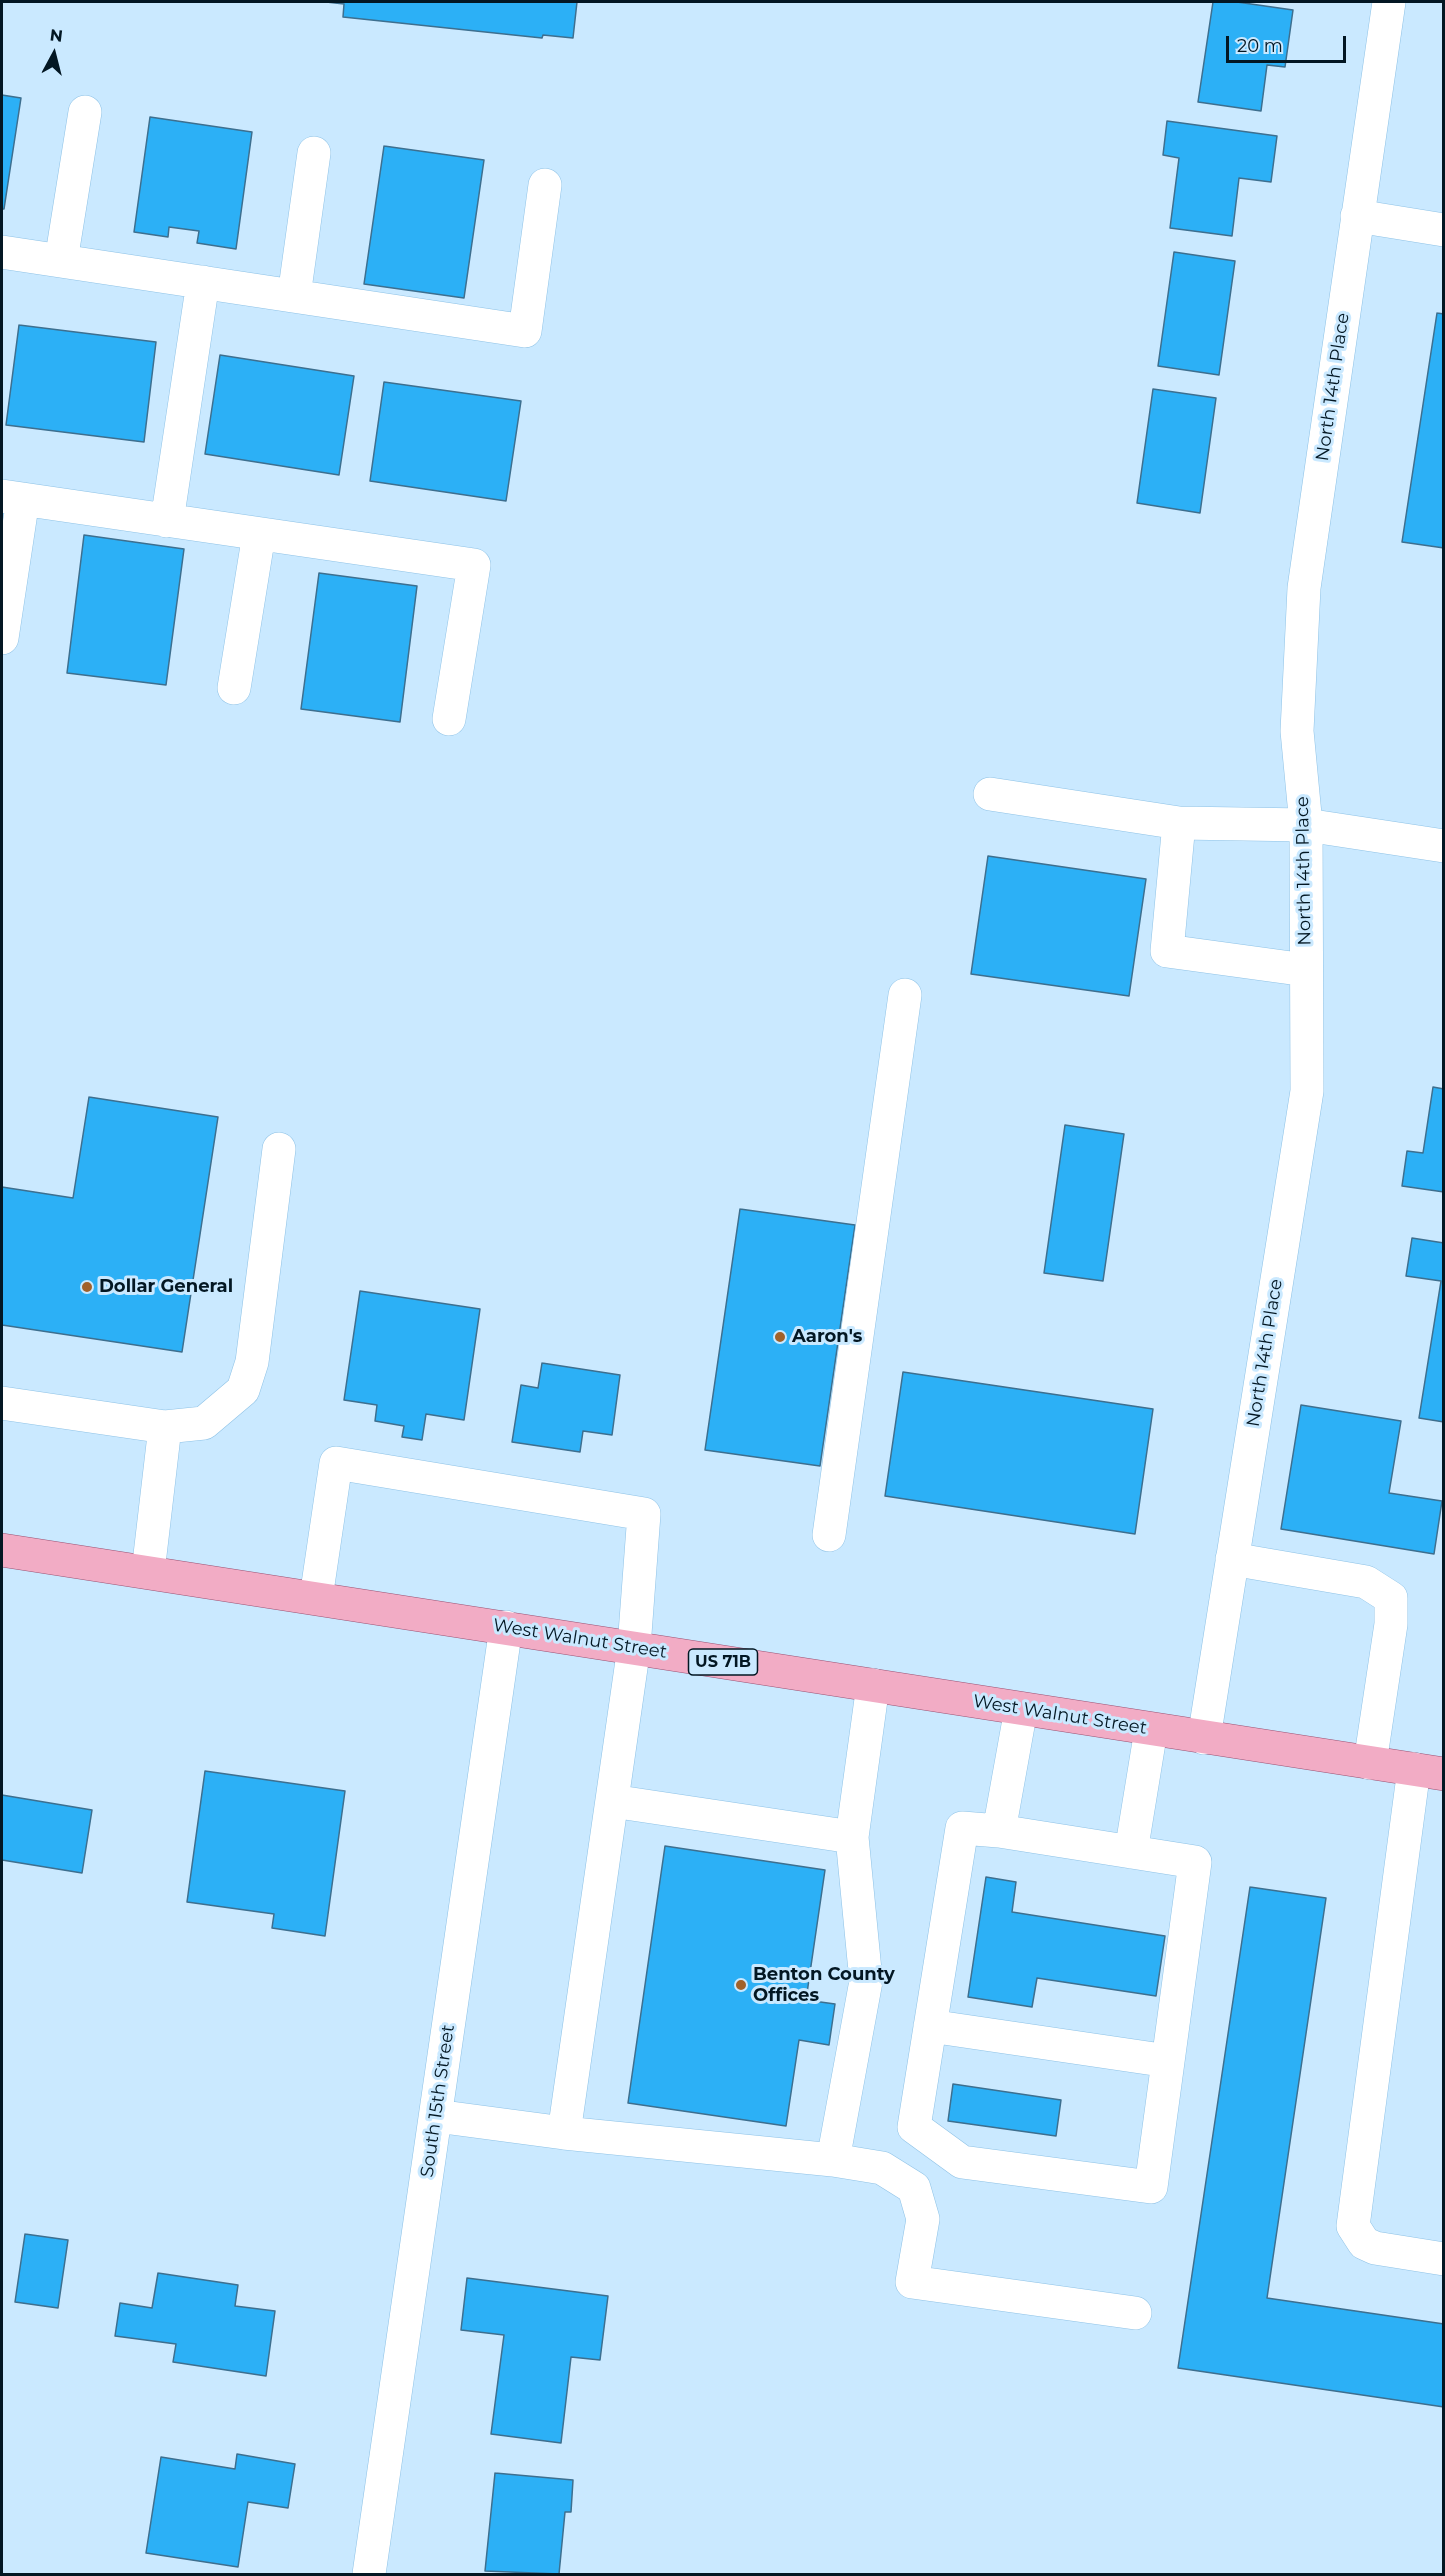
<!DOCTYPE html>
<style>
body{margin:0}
#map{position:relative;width:1445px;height:2576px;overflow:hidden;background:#cae9ff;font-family:Montserrat,sans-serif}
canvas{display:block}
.frame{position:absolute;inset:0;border:3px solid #031723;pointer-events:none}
.north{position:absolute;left:24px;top:24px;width:60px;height:60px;-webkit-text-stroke:4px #cae9ff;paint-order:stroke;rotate:7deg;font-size:16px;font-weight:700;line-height:24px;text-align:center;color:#031723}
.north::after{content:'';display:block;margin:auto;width:21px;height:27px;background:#031723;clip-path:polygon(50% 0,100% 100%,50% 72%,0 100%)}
.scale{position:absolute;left:1226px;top:36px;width:120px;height:27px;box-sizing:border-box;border:3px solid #031723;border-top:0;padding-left:8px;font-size:18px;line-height:21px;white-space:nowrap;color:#031723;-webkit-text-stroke:4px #cae9ff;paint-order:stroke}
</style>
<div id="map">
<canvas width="1445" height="2576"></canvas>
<div class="frame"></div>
<div class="north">N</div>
<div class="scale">20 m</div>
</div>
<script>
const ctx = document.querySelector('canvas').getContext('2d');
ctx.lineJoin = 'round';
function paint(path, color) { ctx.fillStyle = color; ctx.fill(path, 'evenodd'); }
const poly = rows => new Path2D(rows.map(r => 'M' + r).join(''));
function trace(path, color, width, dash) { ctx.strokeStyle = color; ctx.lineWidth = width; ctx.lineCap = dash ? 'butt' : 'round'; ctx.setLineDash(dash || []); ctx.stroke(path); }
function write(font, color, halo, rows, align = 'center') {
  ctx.font = font + ' Montserrat,sans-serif'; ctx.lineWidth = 6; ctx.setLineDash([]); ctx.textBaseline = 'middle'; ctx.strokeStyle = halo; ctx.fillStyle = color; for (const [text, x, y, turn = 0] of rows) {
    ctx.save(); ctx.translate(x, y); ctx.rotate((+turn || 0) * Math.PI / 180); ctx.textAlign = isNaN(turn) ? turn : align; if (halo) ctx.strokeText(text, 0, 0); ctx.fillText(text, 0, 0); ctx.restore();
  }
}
const building = poly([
 [326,2,577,2,573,38,543,35,542,38,343,17,344,4,326,2],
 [1213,2,1237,2,1293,10,1285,67,1267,65,1261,111,1198,102,1213,2],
 [2,95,21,98,4,209,2,209,2,95],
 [150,117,252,132,236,249,197,243,199,231,169,227,168,237,134,232,150,117],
 [1167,121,1277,136,1271,182,1239,178,1232,236,1170,228,1179,158,1163,155,1167,121],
 [384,146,484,160,464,298,364,284,384,146],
 [1174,252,1235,261,1219,375,1158,366,1174,252],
 [1437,313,1444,314,1444,548,1402,542,1437,313],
 [19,325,156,342,144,442,6,425,19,325],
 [220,355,354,376,339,475,205,454,220,355],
 [384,382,521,401,506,501,370,481,384,382],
 [1153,389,1216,398,1200,513,1137,503,1153,389],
 [84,535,184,549,166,685,67,673,84,535],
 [319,573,417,586,400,722,301,709,319,573],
 [988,856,1146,879,1129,996,971,974,988,856],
 [1433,1087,1444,1089,1444,1192,1402,1186,1407,1151,1423,1153,1433,1087],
 [89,1097,218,1117,182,1352,2,1325,2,1187,73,1198,89,1097],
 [1065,1125,1124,1134,1103,1281,1044,1273,1065,1125],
 [740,1209,855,1225,820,1466,705,1450,740,1209],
 [1412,1238,1444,1243,1444,1422,1419,1418,1441,1281,1406,1276,1412,1238],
 [360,1291,480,1309,464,1420,426,1414,422,1440,402,1437,404,1426,375,1421,377,1405,344,1400,360,1291],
 [542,1363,620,1375,612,1435,583,1431,580,1452,512,1442,521,1385,538,1388,542,1363],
 [903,1372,1153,1409,1135,1534,885,1496,903,1372],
 [1301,1405,1401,1421,1389,1493,1442,1501,1434,1554,1281,1529,1301,1405],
 [205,1771,345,1791,325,1936,272,1928,274,1914,187,1902,205,1771],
 [2,1795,92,1810,82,1873,2,1860,2,1795],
 [665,1846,825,1870,806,2000,835,2004,829,2045,799,2040,786,2126,628,2103,665,1846],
 [986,1877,1016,1882,1012,1912,1165,1936,1156,1996,1037,1978,1032,2007,968,1997,986,1877],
 [1250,1887,1326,1898,1267,2298,1444,2324,1444,2407,1178,2368,1250,1887],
 [953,2084,1061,2100,1056,2136,948,2121,953,2084],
 [25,2234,68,2240,58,2308,15,2302,25,2234],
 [158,2273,238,2285,235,2306,275,2311,266,2376,173,2362,176,2344,115,2336,120,2303,152,2308,158,2273],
 [467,2278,608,2296,600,2360,571,2357,561,2443,491,2434,504,2335,461,2330,467,2278],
 [237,2454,295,2464,288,2508,248,2502,238,2567,146,2553,161,2457,235,2469,237,2454],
 [495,2473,573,2480,571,2512,565,2512,559,2574,485,2571,495,2473]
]);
paint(building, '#2cb0f6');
trace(building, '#3d6f8f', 1.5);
const minor = poly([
 [1357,216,1444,230],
 [2,252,525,331,545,185],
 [61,261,85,112],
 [294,296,314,153],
 [2,496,474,565,449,719],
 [167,521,203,282],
 [2,638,23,499],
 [234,688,259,534],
 [990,794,1179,823],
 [1306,970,1167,951,1179,823,1306,825,1444,846],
 [2,1403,165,1427,148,1572],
 [165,1427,204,1423,243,1390,252,1362,279,1149],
 [829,1535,905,995],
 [1232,1559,1366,1582,1391,1598,1391,1624,1370,1763],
 [316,1598,336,1463,644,1514,634,1647,564,2133,833,2160,866,1981,852,1837],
 [1204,1738,1307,1091,1306,825,1297,731,1304,588,1389,2],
 [1414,1769,1353,2226,1364,2243,1375,2248,1444,2259],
 [612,1801,852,1837,873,1685],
 [999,1831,1195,1862,1151,2187,962,2162,914,2127,962,1828,999,1831,1021,1709],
 [1131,1852,1151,1730],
 [930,2026,1168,2061],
 [436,2116,564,2133],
 [833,2160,882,2168,914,2188,923,2219,912,2282,1135,2313],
 [369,2574,506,1627]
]);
const major = poly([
 [2,1550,1444,1774]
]);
trace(minor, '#8ec2e6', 34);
trace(major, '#995374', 34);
trace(minor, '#fff', 33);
trace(major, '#f2acc5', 33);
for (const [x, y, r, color] of [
 [87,1287,6,"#a1612a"],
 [780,1337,6,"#a1612a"],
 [741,1985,6,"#a1612a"]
]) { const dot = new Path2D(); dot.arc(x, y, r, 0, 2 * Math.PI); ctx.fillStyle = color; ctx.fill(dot); trace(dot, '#cae9ff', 2); }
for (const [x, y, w] of [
 [723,1662,69]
]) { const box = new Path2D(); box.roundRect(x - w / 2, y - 13, w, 26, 4.5); ctx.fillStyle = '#cae9ff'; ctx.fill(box); trace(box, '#031723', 1.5); }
write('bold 16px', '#031723', null, [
 ["US 71B",723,1662]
]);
write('18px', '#031723', '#cae9ff', [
 ["North 14th Place",1333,387,-82],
 ["North 14th Place",1304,871,-91],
 ["North 14th Place",1265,1353,-81],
 ["West Walnut Street",580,1639,9],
 ["West Walnut Street",1060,1715,9],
 ["South 15th Street",438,2101,-82]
]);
write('bold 18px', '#031723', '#cae9ff', [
 ["Dollar General",99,1287],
 ["Aaron's",792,1337],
 ["Benton County",753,1975],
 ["Offices",753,1996]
], 'left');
</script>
